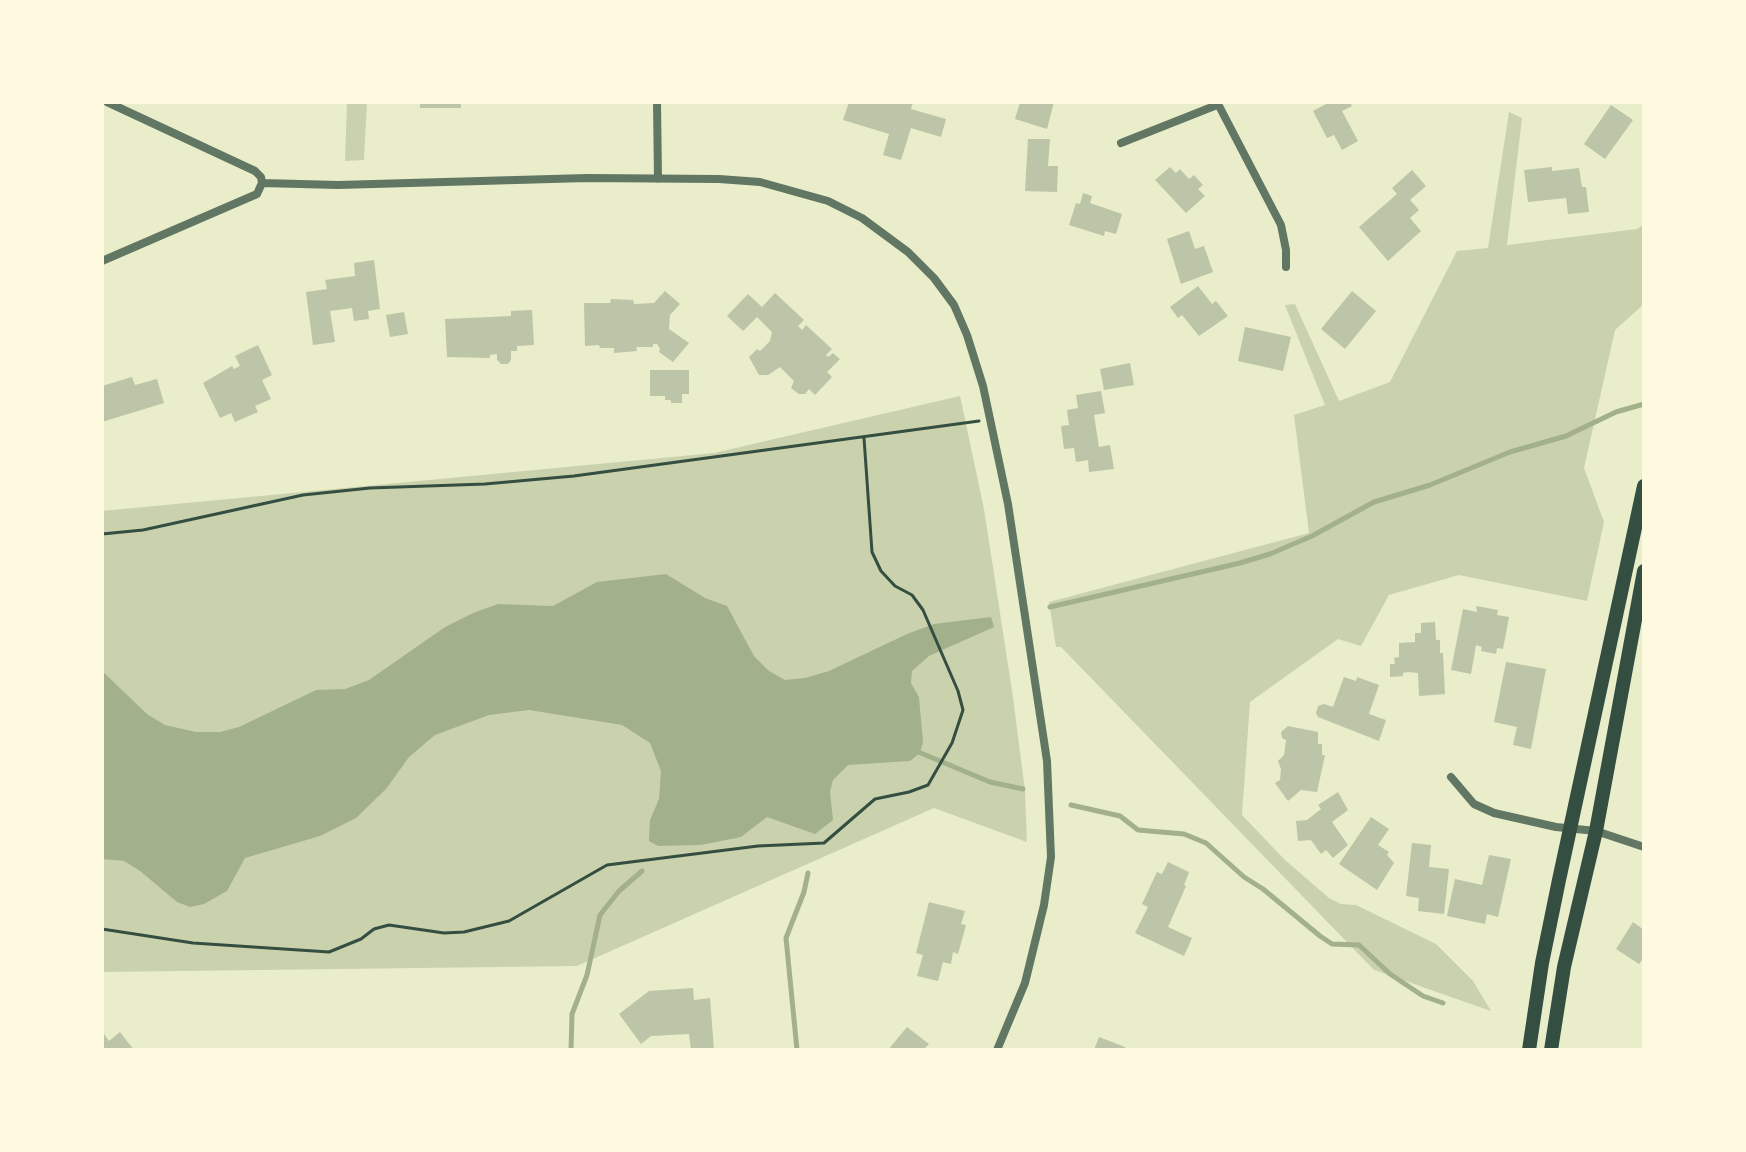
<!DOCTYPE html>
<style>
body{margin:0}
#map{position:relative;width:1746px;height:1152px;overflow:hidden;background:#e9edc9;font-family:"Golos Text",sans-serif}
canvas{display:block}
.frame{position:absolute;inset:0;border:104px solid #fefae0;pointer-events:none}
</style>
<div id="map">
<canvas width="1746" height="1152"></canvas>
<div class="frame"></div>
</div>
<script>
const ctx = document.querySelector('canvas').getContext('2d');
ctx.lineJoin = 'round';
function paint(path, color) { ctx.fillStyle = color; ctx.fill(path, 'evenodd'); }
const poly = rows => new Path2D(rows.map(r => 'M' + r).join(''));
function trace(path, color, width, dash) { ctx.strokeStyle = color; ctx.lineWidth = width; ctx.lineCap = dash ? 'butt' : 'round'; ctx.setLineDash(dash || []); ctx.stroke(path); }
paint(poly([
 [347,102,367,102,364,160,345,161],
 [1509,112,1522,118,1507,245,1637,229,1644,224,1644,304,1615,330,1584,468,1604,522,1587,601,1459,575,1389,595,1361,646,1338,639,1250,702,1242,815,1285,860,1329,898,1341,904,1356,905,1436,944,1473,981,1491,1011,1374,970,1061,647,1056,647,1049,602,1309,533,1294,415,1325,405,1285,305,1295,304,1339,401,1390,382,1457,251,1488,248],
 [960,396,984,509,1013,697,1025,791,1027,842,934,808,577,966,102,972,102,511,714,453]
]), '#cad2ad');
paint(poly([
 [666,574,705,598,727,606,754,656,769,671,785,680,805,678,829,671,907,634,934,624,991,617,994,627,929,656,912,671,911,683,919,697,923,742,920,753,910,761,848,765,833,780,830,792,833,820,815,834,767,817,741,837,701,845,658,846,649,841,650,820,659,799,661,771,650,743,622,725,529,710,489,715,435,735,409,757,386,789,356,818,320,836,245,858,227,891,204,904,190,907,177,902,140,871,124,861,102,859,102,671,147,714,165,725,196,732,220,732,239,727,316,690,345,689,369,680,445,627,473,613,498,604,553,606,597,582]
]), '#a3b18a');
trace(poly([
 [1050,607,1240,563,1270,554,1312,536,1374,502,1430,485,1510,452,1566,436,1616,412,1644,404],
 [916,751,990,782,1023,789],
 [1071,805,1120,816,1138,830,1184,834,1206,843,1244,877,1263,889,1320,936,1332,944,1359,945,1390,974,1423,996,1443,1003],
 [571,1050,572,1014,587,975,600,915,619,891,642,871],
 [797,1050,786,938,804,892,808,873]
]), '#a3b18a', 5);
paint(poly([
 [420,102,461,102,461,108,420,108],
 [849,102,913,102,911,109,946,119,941,137,911,128,901,160,883,155,889,134,843,120],
 [1020,102,1054,102,1047,129,1015,119],
 [1330,102,1350,102,1352,106,1342,111,1358,141,1342,150,1334,135,1327,138,1313,111],
 [1611,105,1633,120,1605,159,1584,144],
 [1028,139,1050,139,1048,166,1058,166,1057,192,1025,191],
 [1170,167,1176,173,1180,169,1189,179,1194,175,1203,185,1198,189,1205,196,1186,213,1155,180],
 [1552,167,1552,171,1579,168,1582,187,1586,187,1589,212,1568,214,1566,198,1528,202,1524,170],
 [1412,170,1426,186,1410,200,1419,210,1410,218,1421,231,1388,261,1359,227,1397,194,1392,188],
 [1083,193,1092,196,1090,203,1122,214,1116,234,1105,231,1104,236,1069,225,1076,203,1080,204],
 [1189,231,1195,249,1204,246,1213,272,1181,284,1167,239],
 [374,260,380,309,368,311,369,319,354,321,352,308,330,311,335,342,313,345,306,292,327,289,325,280,355,276,354,263],
 [1198,286,1212,304,1216,301,1228,316,1199,336,1182,315,1178,318,1170,307],
 [665,291,680,304,670,315,669,329,689,343,673,362,659,352,660,349,657,344,653,344,653,347,636,347,637,351,614,353,614,348,600,348,599,345,585,346,584,303,610,303,611,299,633,300,634,304,654,303],
 [1352,291,1376,311,1345,349,1321,329],
 [775,293,804,320,798,326,802,330,806,325,832,349,826,355,828,357,833,353,840,359,827,372,832,377,815,395,809,389,805,394,799,394,791,388,794,381,780,367,768,375,759,375,749,357,757,349,760,351,770,341,772,332,757,317,743,331,727,316,748,294,762,307],
 [532,310,534,345,517,346,517,351,511,351,511,360,508,364,501,364,497,360,497,354,490,355,490,358,447,357,445,319,511,316,511,311],
 [404,312,408,334,390,337,386,315],
 [1245,327,1291,337,1283,371,1238,361],
 [258,345,272,375,262,380,271,399,255,406,258,412,235,422,231,413,220,418,203,383,232,366,234,369,240,366,235,356],
 [1130,363,1134,385,1104,390,1100,369],
 [650,370,689,370,689,394,682,394,682,403,671,403,671,400,665,400,665,396,650,396],
 [132,377,135,385,157,379,164,403,102,422,102,386],
 [1101,391,1105,413,1094,415,1099,447,1110,445,1114,469,1089,472,1088,460,1076,462,1074,448,1064,449,1061,426,1069,425,1067,410,1078,408,1076,395],
 [1476,606,1498,610,1497,615,1509,617,1503,649,1497,648,1496,654,1481,651,1482,647,1476,645,1471,674,1451,670,1463,609,1477,612],
 [1435,622,1436,640,1440,640,1440,653,1443,653,1445,694,1419,696,1418,673,1408,672,1403,673,1403,676,1390,677,1390,664,1395,664,1394,658,1399,657,1399,643,1415,642,1415,633,1421,633,1421,623],
 [1506,662,1546,669,1531,749,1513,745,1517,727,1494,722],
 [1344,677,1356,681,1357,677,1379,685,1369,714,1386,720,1379,741,1318,717,1316,713,1318,706,1324,704,1333,707],
 [1288,726,1318,732,1318,744,1322,744,1322,755,1325,755,1317,792,1301,790,1288,801,1275,783,1280,780,1281,769,1278,761,1284,755,1286,740,1282,738,1281,732],
 [1338,792,1348,810,1332,822,1348,845,1333,858,1326,850,1321,854,1311,840,1298,841,1296,821,1307,820,1321,809,1318,805],
 [1371,817,1389,829,1378,845,1389,852,1387,855,1394,863,1377,890,1339,864],
 [1412,843,1431,845,1429,867,1449,869,1444,914,1418,911,1419,898,1406,896],
 [1489,855,1511,859,1498,917,1487,914,1485,924,1447,916,1455,879,1482,885],
 [1168,862,1189,872,1184,885,1186,886,1168,927,1192,938,1184,956,1135,933,1148,907,1142,904,1157,872,1162,874],
 [929,902,965,911,961,924,966,925,958,954,953,952,951,964,943,962,938,981,917,976,923,955,916,953],
 [1633,922,1644,930,1644,961,1642,960,1639,964,1616,949],
 [693,988,694,1000,710,998,714,1050,691,1050,689,1034,651,1036,641,1044,619,1014,649,991],
 [907,1027,929,1044,923,1050,888,1050],
 [120,1032,134,1050,102,1050,102,1035,104,1034,109,1041],
 [1099,1037,1125,1047,1124,1050,1094,1050]
]), '#bcc5a7');
trace(poly([
 [102,534,143,530,303,495,370,488,485,484,574,476,979,421],
 [102,929,193,943,329,952,361,939,374,929,389,925,444,933,464,932,509,921,607,865,758,846,824,843,875,799,909,792,928,785,952,743,963,710,958,691,923,610,912,595,895,586,881,571,872,552,864,438]
]), '#344e41', 3);
trace(poly([
 [657,102,658,179],
 [1217,102,1281,225,1286,250,1286,267],
 [1121,143,1217,105],
 [262,183,338,185,587,178,719,179,760,182,828,201,862,218,908,252,934,278,954,305,967,335,983,386,1008,504,1047,761,1051,857,1044,905,1025,983,997,1050],
 [102,261,257,194,262,183,261,177,255,171,107,102],
 [1451,777,1474,804,1494,813,1556,827,1596,831,1644,847]
]), '#617663', 8);
trace(poly([
 [1529,1050,1542,963,1559,880,1644,486],
 [1551,1050,1564,967,1596,831,1644,571]
]), '#344e41', 14);
</script>
